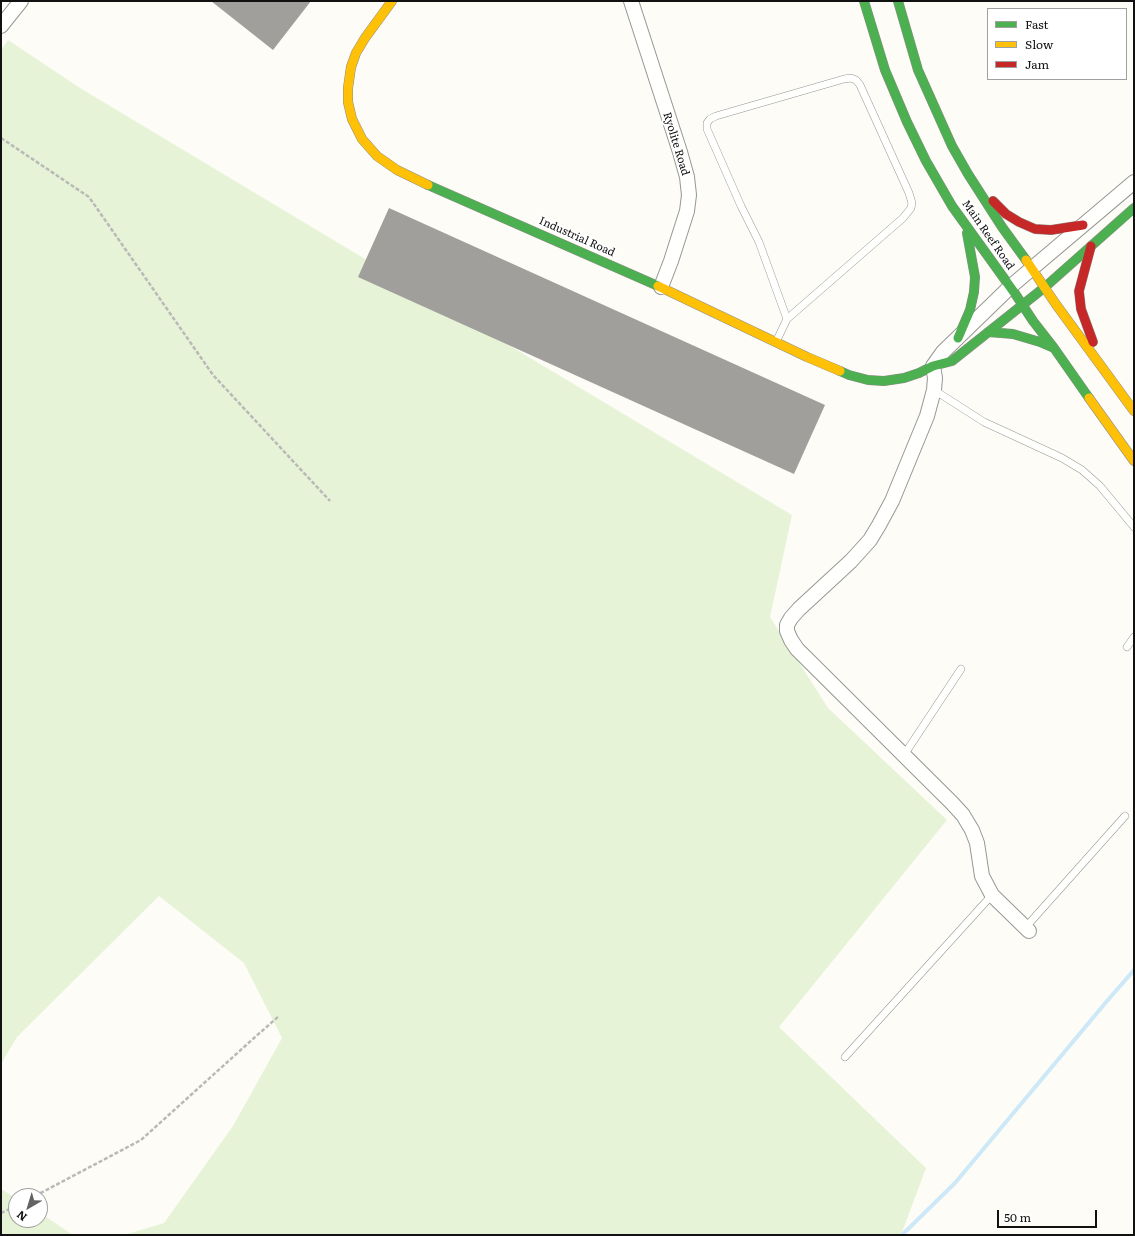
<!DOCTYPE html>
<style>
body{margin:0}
#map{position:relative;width:1135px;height:1236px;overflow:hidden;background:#fdfcf7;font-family:Literata,serif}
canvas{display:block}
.frame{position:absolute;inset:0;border:2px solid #111;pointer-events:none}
.legend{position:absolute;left:987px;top:8px;width:140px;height:72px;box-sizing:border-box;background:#fff;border:1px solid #a0a0a0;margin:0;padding:5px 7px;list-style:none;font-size:12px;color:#111}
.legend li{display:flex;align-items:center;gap:8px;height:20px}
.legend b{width:20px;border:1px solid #a0a0a0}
.north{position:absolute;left:8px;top:1188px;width:40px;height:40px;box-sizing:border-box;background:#fff;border:1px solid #a0a0a0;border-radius:50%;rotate:218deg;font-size:11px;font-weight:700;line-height:16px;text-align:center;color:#111}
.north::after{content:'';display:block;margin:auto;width:14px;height:18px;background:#646362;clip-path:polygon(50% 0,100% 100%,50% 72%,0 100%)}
.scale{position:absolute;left:997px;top:1210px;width:100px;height:18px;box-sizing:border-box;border:2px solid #111;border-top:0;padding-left:5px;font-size:12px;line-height:14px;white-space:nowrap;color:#111;-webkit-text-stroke:3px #fff;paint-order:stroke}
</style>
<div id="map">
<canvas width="1135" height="1236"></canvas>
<div class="frame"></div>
<ul class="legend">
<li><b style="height:5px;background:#4caf50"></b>Fast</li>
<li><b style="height:5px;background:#ffc107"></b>Slow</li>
<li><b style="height:5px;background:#c62828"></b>Jam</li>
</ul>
<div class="north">N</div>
<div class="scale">50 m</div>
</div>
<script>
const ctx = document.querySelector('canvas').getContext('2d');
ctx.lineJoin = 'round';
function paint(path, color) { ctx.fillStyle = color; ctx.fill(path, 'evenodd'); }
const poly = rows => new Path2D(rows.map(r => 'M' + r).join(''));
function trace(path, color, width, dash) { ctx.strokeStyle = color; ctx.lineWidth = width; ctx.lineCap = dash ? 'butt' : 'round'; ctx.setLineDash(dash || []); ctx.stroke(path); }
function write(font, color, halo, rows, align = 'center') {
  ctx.font = font + ' Literata,serif'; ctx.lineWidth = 4; ctx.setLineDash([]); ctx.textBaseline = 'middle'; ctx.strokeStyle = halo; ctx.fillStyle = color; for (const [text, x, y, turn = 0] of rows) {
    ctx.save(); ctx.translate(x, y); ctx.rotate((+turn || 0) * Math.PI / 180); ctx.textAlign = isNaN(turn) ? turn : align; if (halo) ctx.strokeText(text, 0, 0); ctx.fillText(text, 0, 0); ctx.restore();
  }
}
paint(poly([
 [8,40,80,88,792,515,770,617,828,708,947,820,779,1027,926,1168,901,1235,124,1235,164,1223,233,1126,282,1038,244,963,159,896,17,1037,1,1064,1,50],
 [1,1189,16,1198,16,1220,40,1220,40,1213,73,1235,1,1235]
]), '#e7f3d7');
trace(poly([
 [902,1235,955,1183,1107,1001,1134,970]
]), '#cde8f7', 4);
paint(poly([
 [211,1,311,1,273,50],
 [389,208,825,405,794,474,358,277]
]), '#a19f9c');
const lane = poly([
 [776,342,787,319,903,218,911,208,912,203,909,193,860,85,856,80,851,78,844,79,716,116,710,119,707,123,707,129,741,206,759,242,787,319],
 [934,390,984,422,1062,458,1082,470,1100,486,1134,527],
 [1127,647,1134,637],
 [904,755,961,669],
 [1025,928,1125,816],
 [845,1057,992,895]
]);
const street = poly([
 [631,1,680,152,687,177,689,195,687,211,671,261,661,287],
 [1,26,21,1],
 [1029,931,992,895,982,876,977,843,972,830,963,815,952,803,797,649,791,640,787,631,787,625,791,618,799,609,851,561,870,540,879,525,892,501,927,416,934,390,935,378,933,366,943,352,1010,287,1134,182]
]);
const fast = poly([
 [864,1,885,70,907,122,926,161,952,206,1016,295,1033,321,1054,348,1089,398],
 [898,1,918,70,952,146,968,174,1002,227,1026,260],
 [428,185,658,286],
 [988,332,1013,334,1040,342,1054,348],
 [958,338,970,310,974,292,975,277,967,233],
 [840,371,849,375,868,380,884,381,904,378,919,373,933,366,952,361,1045,287,1134,208]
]);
const slow = poly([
 [392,1,365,38,356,53,351,67,348,88,348,102,352,119,362,139,377,156,397,170,428,185],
 [1026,260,1055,303,1134,411],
 [658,286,807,357,840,371],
 [1089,398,1134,461]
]);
const jam = poly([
 [993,201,1006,214,1019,222,1035,229,1051,230,1083,225],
 [1091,246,1079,291,1081,309,1093,342]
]);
trace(lane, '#979795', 8);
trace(street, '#979795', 16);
trace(fast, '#8e8d8b', 10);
trace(slow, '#8e8d8b', 10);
trace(jam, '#8e8d8b', 10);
trace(poly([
 [1,138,89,197,213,375,330,501],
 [35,1196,141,1140,254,1038,279,1016],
 [1,1213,16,1206]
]), '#b9b9b8', 2.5, [4, 2]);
trace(lane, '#fffffe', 7);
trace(street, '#fffffe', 14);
trace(fast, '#4caf50', 9);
trace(slow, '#ffc107', 9);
trace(jam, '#c62828', 9);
write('11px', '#111', '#fff', [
 ["Ryolite Road",676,144,73],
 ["Main Reef Road",988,235,55],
 ["Industrial Road",577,237,24]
]);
</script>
